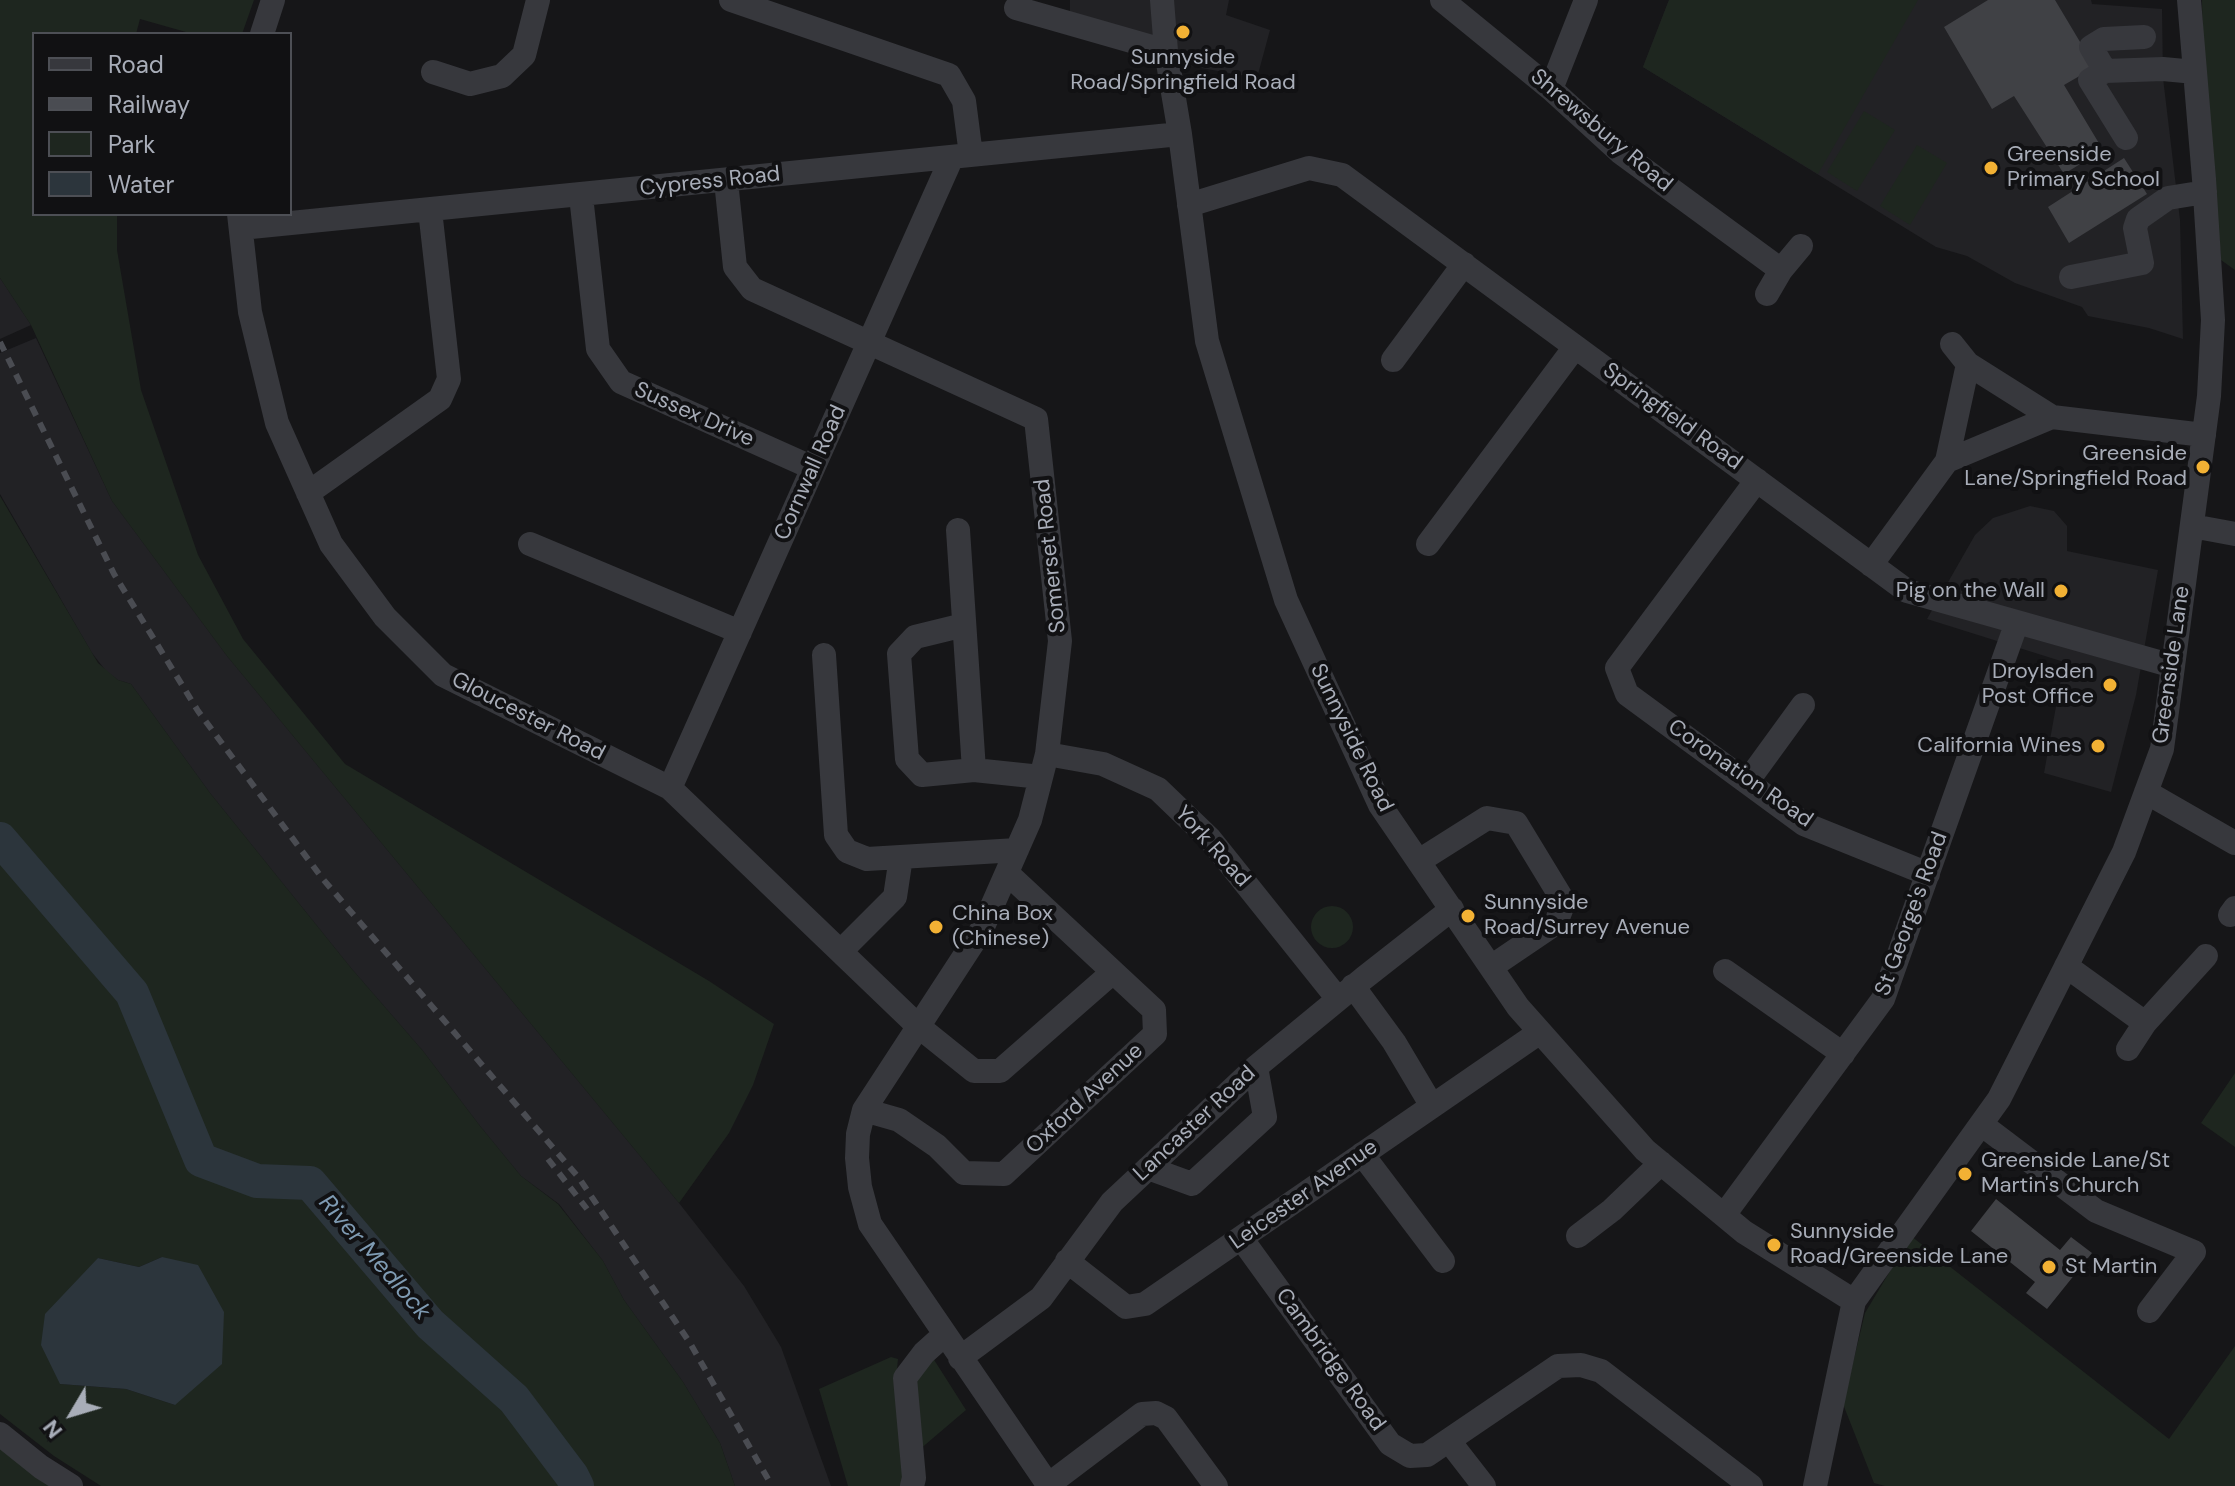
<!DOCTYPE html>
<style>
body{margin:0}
#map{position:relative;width:2235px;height:1486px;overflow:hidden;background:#161618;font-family:"DM Sans",sans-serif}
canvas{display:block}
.legend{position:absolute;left:32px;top:32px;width:260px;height:184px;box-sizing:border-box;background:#111113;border:2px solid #4d4f55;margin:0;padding:10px 14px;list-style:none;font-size:24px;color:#a8adb8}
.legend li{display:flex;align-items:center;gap:16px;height:40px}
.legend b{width:40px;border:2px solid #4d4f55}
.north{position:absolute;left:32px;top:1374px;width:80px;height:80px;-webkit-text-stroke:6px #111113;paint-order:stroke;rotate:232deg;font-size:22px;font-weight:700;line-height:32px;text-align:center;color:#a8adb8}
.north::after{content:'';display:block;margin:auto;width:28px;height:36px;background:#a8adb8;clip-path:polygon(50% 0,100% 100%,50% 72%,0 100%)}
</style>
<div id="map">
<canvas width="2235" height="1486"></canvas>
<ul class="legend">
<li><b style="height:10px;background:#37383d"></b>Road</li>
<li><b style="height:10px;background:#4a4c52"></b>Railway</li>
<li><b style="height:22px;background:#1e261f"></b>Park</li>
<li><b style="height:22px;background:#2c353c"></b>Water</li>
</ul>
<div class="north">N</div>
</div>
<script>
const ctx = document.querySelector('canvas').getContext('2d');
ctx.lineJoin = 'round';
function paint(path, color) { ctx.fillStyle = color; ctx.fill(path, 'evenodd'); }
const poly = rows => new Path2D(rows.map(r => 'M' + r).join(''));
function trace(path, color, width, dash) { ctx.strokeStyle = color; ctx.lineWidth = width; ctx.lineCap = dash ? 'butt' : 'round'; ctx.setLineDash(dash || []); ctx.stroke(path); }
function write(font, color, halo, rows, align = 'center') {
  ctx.font = font + ' "DM Sans",sans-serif'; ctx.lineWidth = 8; ctx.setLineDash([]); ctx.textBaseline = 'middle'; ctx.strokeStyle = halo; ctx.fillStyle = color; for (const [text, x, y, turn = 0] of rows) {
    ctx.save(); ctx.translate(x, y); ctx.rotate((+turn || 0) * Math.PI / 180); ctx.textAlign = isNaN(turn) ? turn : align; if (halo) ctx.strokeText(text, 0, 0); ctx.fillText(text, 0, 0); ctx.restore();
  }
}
paint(poly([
 [1070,0,1229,0,1226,15,1270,30,1257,78,1179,64,1070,14],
 [1669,0,2091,0,2092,4,2162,9,2163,78,2180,220,2183,339,2149,328,2088,316,2082,307,2015,283,1967,256,1936,247,1643,67],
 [0,278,31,325,0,339],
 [36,338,112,501,227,656,679,1203,744,1286,781,1347,831,1486,735,1486,720,1443,683,1382,624,1300,603,1261,559,1204,521,1176,480,1126,423,1051,351,968,210,793,131,684,118,680,106,671,92,653,0,494,0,353],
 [2030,506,2054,511,2067,526,2067,551,2158,570,2136,695,2111,792,2044,773,2064,662,1927,619,1975,535,1993,518]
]), '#222225');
paint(poly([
 [0,0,254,0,242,34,193,34,140,19,136,34,34,34,34,214,117,214,117,250,141,390,198,555,243,639,345,764,709,981,774,1024,753,1085,729,1133,679,1203,227,656,112,501,31,325,0,278],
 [1669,0,1918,0,1818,174,1643,67],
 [2202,0,2235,0,2235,270,2221,260,2203,55],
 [1864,111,1895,130,1857,191,1827,172],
 [1917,145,1947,163,1910,225,1880,206],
 [0,496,98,663,118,680,131,684,210,793,351,968,423,1051,480,1126,521,1176,558,1204,603,1261,624,1300,683,1382,720,1443,735,1486,101,1486,54,1456,0,1414],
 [162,1257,175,1405,126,1389,60,1384,98,1258,139,1267],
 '1311 927a21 21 0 1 1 42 0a21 21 0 1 1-42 0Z',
 [2235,1073,2235,1147,2201,1123],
 [1911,1236,2169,1439,2235,1346,2235,1486,1885,1486,1874,1483,1843,1404,1865,1313],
 [931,1355,966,1410,919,1450,912,1382],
 [891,1357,898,1359,896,1379,903,1486,848,1486,819,1389],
 [0,1448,51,1486,0,1486]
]), '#1e261f');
paint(poly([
 [162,1257,198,1265,224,1312,222,1364,175,1405,126,1389,60,1384,41,1345,45,1314,98,1258,139,1267]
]), '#2c353c');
trace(poly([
 [0,839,132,993,201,1160,257,1181,310,1183,430,1324,514,1399,572,1476,577,1486]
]), '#2c353c', 34);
paint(poly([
 [1988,0,2055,0,2095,67,2064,85,2103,150,2064,174,2014,96,1992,109,1944,27],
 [2124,158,2147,194,2069,243,2048,207],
 [1996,1199,2060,1250,2071,1237,2092,1253,2047,1309,2026,1293,2035,1282,1971,1231]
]), '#404145');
trace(poly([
 [731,0,949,75,964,101,971,155],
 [1162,0,1166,51,1180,134,1207,341,1286,600,1380,805,1518,1007,1645,1150,1744,1232,1854,1301],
 [1442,0,1551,89,1620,152,1781,270,1767,294],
 [1016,8,1166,51],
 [262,34,273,0],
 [2144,37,2104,39,2091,47,2105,71,2163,69,2195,72],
 [2105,71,2090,80,2126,138],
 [433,72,470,84,502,76,524,55,538,0],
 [1551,89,1586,0],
 [726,181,735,267,752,289,1036,419,1060,641,1047,754,1030,820,982,929,864,1110,858,1134,857,1158,860,1187,870,1224,1049,1486],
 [581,196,598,349,621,382,813,468],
 [1189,205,1309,168,1342,175,1907,591,2173,666],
 [239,214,250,312,277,423,331,544,385,617,443,675,670,788,918,1026,974,1071,1000,1071,1113,972],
 [241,228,1180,134],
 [1781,270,1801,246],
 [2071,277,2142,263,2135,228,2138,219,2168,198,2205,192],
 [1952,344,1968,364,2052,417,2204,435],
 [1393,360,1464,264],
 [1947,461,2052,417],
 [1757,480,1617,668,1627,694,1804,824,1928,874],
 [308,493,440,399,449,379,430,210],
 [2192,526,2235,534],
 [958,530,974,770],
 [530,544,740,632],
 [1428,544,1575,347],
 [1871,565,1947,461,1968,364],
 [964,625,915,637,899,654,907,759,922,775,974,770,1041,777],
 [824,655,836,835,847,851,867,859,1017,850],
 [1047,754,1103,764,1158,789,1210,839,1338,999],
 [1747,782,1803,705],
 [670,788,952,157],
 [2146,792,2235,843],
 [1419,861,1487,818,1516,823,1564,902,1556,923,1491,967],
 [2230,915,2235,908],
 [841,951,895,897,901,857],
 [2066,966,2145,1023],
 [1725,971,1843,1054],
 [1353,986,1394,1042,1432,1106],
 [2128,1049,2145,1023,2206,956],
 [864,1110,899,1120,937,1146,964,1173,1004,1174,1155,1034,1154,1010,1008,874],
 [1981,1124,2096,1211,2194,1252,2149,1311],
 [1362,1154,1443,1261],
 [1148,1168,1192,1184,1265,1117,1256,1067],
 [1724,1215,1883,999,2017,622],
 [1578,1236,1612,1210,1661,1163],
 [1241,1238,1390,1444,1410,1456,1427,1455,1558,1366,1581,1365,1601,1371,1751,1486],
 [1067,1261,1126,1307,1145,1304,1540,1032],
 [960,1358,1041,1298,1112,1202,1256,1067,1364,978,1452,909],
 [0,1434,41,1467,71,1486],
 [1449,1441,1484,1486],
 [1048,1485,1142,1414,1156,1413,1166,1418,1216,1486],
 [912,1486,914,1478,905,1378,924,1353,944,1335],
 [1815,1486,1854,1301,1999,1099,2124,852,2162,749,2209,396,2213,320,2204,179,2189,0]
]), '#37383d', 24);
trace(poly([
 [0,342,114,574,198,711,322,878,579,1178,690,1343,772,1486],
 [548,1159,587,1209]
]), '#4a4c52', 6, [10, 8]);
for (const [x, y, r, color] of [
 [1183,32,8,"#f2b134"],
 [1991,168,8,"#f2b134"],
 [2203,467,8,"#f2b134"],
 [2061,591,8,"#f2b134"],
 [2110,685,8,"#f2b134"],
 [2098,746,8,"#f2b134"],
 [1468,916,8,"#f2b134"],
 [936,927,8,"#f2b134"],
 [1965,1174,8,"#f2b134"],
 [1774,1245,8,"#f2b134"],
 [2049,1267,8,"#f2b134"]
]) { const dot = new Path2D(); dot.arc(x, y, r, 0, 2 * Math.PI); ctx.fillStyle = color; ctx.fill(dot); trace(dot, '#111113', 3); }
write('22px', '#a8adb8', '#111113', [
 ["Sunnyside",1183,58,"center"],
 ["Road/Springfield Road",1183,83,"center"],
 ["Greenside",2007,155],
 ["Primary School",2007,180],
 ["Greenside",2187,454,"right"],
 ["Lane/Springfield Road",2187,479,"right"],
 ["Pig on the Wall",2045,591,"right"],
 ["Droylsden",2094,672,"right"],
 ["Post Office",2094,697,"right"],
 ["California Wines",2082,746,"right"],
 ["Sunnyside",1484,903],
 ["Road/Surrey Avenue",1484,928],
 ["China Box",952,914],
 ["(Chinese)",952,939],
 ["Greenside Lane/St",1981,1161],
 ["Martin's Church",1981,1186],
 ["Sunnyside",1790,1232],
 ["Road/Greenside Lane",1790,1257],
 ["St Martin",2065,1267]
], 'left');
write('22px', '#a8adb8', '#111113', [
 ["Shrewsbury Road",1601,131,40],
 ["Cypress Road",710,182,-6],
 ["Sussex Drive",694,415,24],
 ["Springfield Road",1672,417,36],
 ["Cornwall Road",811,473,-66],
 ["Somerset Road",1051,556,-96],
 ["Greenside Lane",2172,665,-82],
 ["Gloucester Road",528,717,27],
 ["Sunnyside Road",1351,738,64],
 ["Coronation Road",1740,774,35],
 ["York Road",1212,847,48],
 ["St George's Road",1912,914,-70],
 ["Oxford Avenue",1085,1099,-43],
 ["Lancaster Road",1195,1124,-43],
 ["Leicester Avenue",1304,1195,-35],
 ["Cambridge Road",1330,1360,54]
]);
write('italic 24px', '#7f9bb3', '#111113', [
 ["River Medlock",374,1258,49]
]);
</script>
